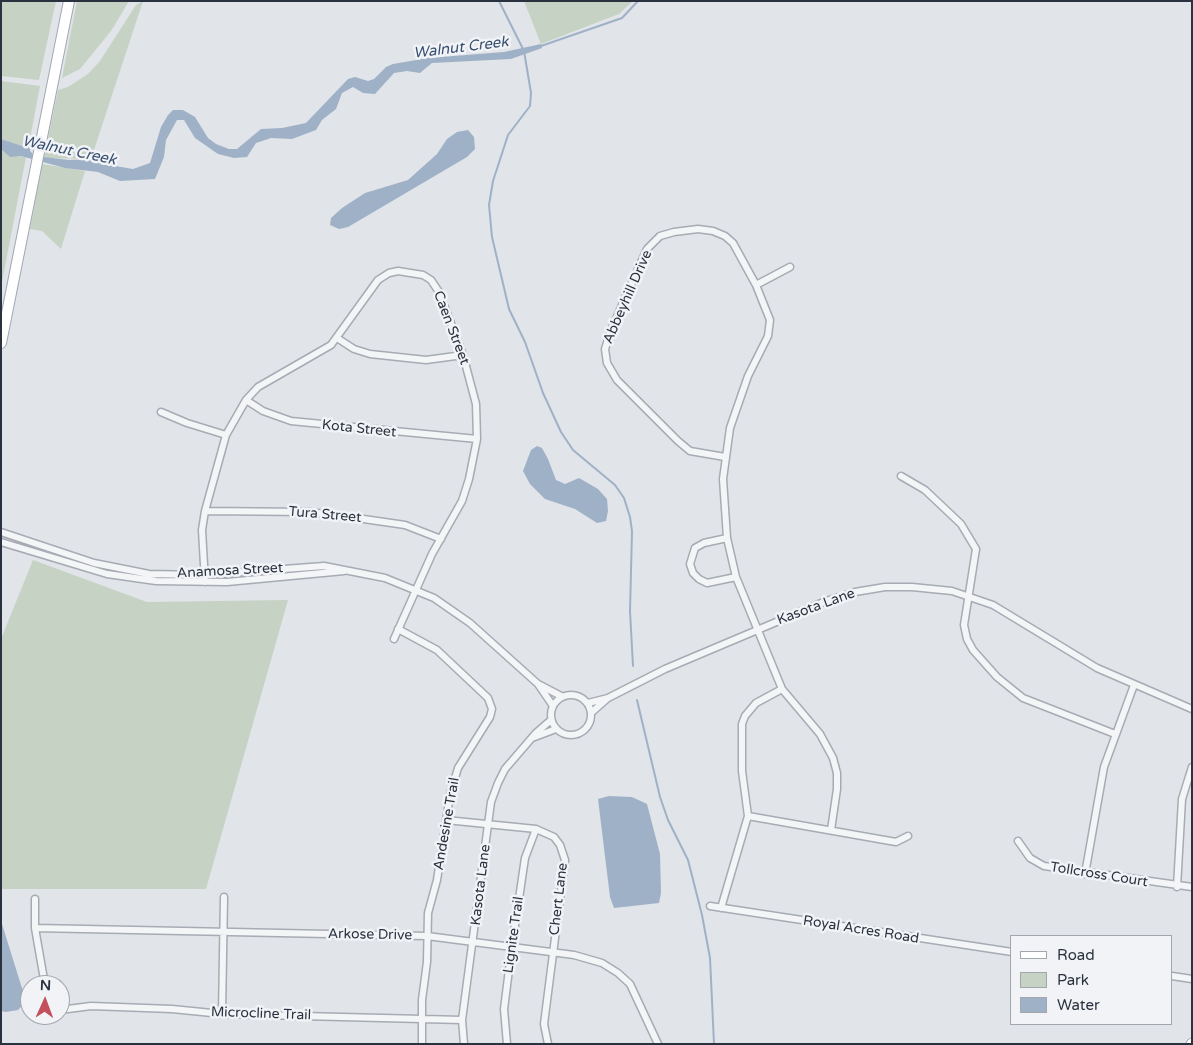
<!DOCTYPE html>
<style>
body{margin:0}
#map{position:relative;width:1193px;height:1045px;overflow:hidden;background:#e1e4e9;font-family:"Varela Round",sans-serif}
canvas{display:block}
.frame{position:absolute;inset:0;border:2px solid #2b323f;pointer-events:none}
.legend{position:absolute;left:1010px;top:935px;width:162px;height:90px;box-sizing:border-box;background:#f1f3f6;border:1px solid #a2a6ad;margin:0;padding:6px 9px;list-style:none;font-size:15px;color:#2b323f}
.legend li{display:flex;align-items:center;gap:10px;height:25px}
.legend b{width:25px;border:1px solid #a2a6ad}
.north{position:absolute;left:20px;top:975px;width:50px;height:50px;box-sizing:border-box;background:#f1f3f6;border:1px solid #a2a6ad;border-radius:50%;rotate:2deg;font-size:14px;font-weight:700;line-height:20px;text-align:center;color:#2b323f}
.north::after{content:'';display:block;margin:auto;width:18px;height:22px;background:#c4505e;clip-path:polygon(50% 0,100% 100%,50% 72%,0 100%)}
</style>
<div id="map">
<canvas width="1193" height="1045"></canvas>
<div class="frame"></div>
<ul class="legend">
<li><b style="height:6px;background:#fff"></b>Road</li>
<li><b style="height:14px;background:#c6d2c3"></b>Park</li>
<li><b style="height:14px;background:#9fb1c6"></b>Water</li>
</ul>
<div class="north">N</div>
</div>
<script>
const ctx = document.querySelector('canvas').getContext('2d');
ctx.lineJoin = 'round';
function paint(path, color) { ctx.fillStyle = color; ctx.fill(path, 'evenodd'); }
const poly = rows => new Path2D(rows.map(r => 'M' + r).join(''));
function trace(path, color, width, dash) { ctx.strokeStyle = color; ctx.lineWidth = width; ctx.lineCap = dash ? 'butt' : 'round'; ctx.setLineDash(dash || []); ctx.stroke(path); }
function write(font, color, halo, rows, align = 'center') {
  ctx.font = font + ' "Varela Round",sans-serif'; ctx.lineWidth = 5; ctx.setLineDash([]); ctx.textBaseline = 'middle'; ctx.strokeStyle = halo; ctx.fillStyle = color; for (const [text, x, y, turn = 0] of rows) {
    ctx.save(); ctx.translate(x, y); ctx.rotate((+turn || 0) * Math.PI / 180); ctx.textAlign = isNaN(turn) ? turn : align; if (halo) ctx.strokeText(text, 0, 0); ctx.fillText(text, 0, 0); ctx.restore();
  }
}
paint(poly([
 [1,1,56,1,39,80,1,76],
 [77,1,129,1,111,31,80,69,62,78],
 [143,1,91,159,44,158,58,90,68,87,88,74,100,61,136,5],
 [524,1,633,1,619,14,541,44],
 [1,81,40,86,28,149,1,139],
 [1,149,17,156,26,157,1,287],
 [42,164,85,171,61,249,42,231,30,229],
 [33,560,147,602,288,600,206,889,1,889,1,639]
]), '#c6d2c3');
paint(poly([
 [541,44,542,48,511,59,432,63,420,73,407,71,394,73,375,94,363,93,353,87,342,93,336,109,322,120,316,130,292,139,271,138,256,143,247,157,234,158,218,154,195,138,184,120,177,120,166,140,164,157,155,179,120,181,98,172,65,168,21,156,10,157,1,149,1,139,28,148,29,145,34,142,35,145,32,145,30,151,35,156,69,160,95,159,104,164,133,169,150,163,161,127,168,115,173,110,183,110,195,117,208,138,216,144,229,149,237,149,261,129,282,128,306,123,348,79,355,77,368,81,374,79,386,67,393,64,428,58,504,52],
 [468,130,474,137,475,149,467,157,348,227,339,229,330,225,331,218,342,208,365,193,408,180,437,154,447,139,457,132],
 [537,446,542,448,548,459,556,480,565,484,579,478,598,489,607,499,608,511,606,521,597,523,575,509,545,499,530,484,523,471,531,450],
 [609,796,632,797,647,804,660,854,661,893,659,903,614,908,610,897,598,799],
 [1,921,26,1001,18,1010,6,1012,1,1011]
]), '#9fb1c6');
trace(poly([
 [499,1,524,51,531,93,530,106,508,135,493,181,489,205,492,237,509,309,525,342,543,393,561,432,573,450,615,485,624,498,630,517,632,531,630,611,633,666],
 [541,46,622,18,638,1],
 [637,700,660,797,668,820,688,860,702,915,710,958,714,1044]
]), '#9fb1c6', 2);
const street = poly([
 [756,285,790,267],
 [337,338,354,349,370,354,426,360,463,355],
 [246,400,263,411,291,421,477,439],
 [161,412,187,423,226,435],
 [725,457,690,451,678,441,617,380,607,363,605,349,611,330,647,249,660,236,674,232,698,229,713,231,725,236,733,243,756,285,770,320,768,336,748,376,730,428,723,479,727,538,736,577,782,689,820,734,833,758,837,773,837,789,831,830],
 [901,476,925,490,961,524,976,549,964,625,967,639,973,650,997,677,1023,698,1115,734],
 [205,511,308,512,343,516,405,525,441,539],
 [1,532,94,563,149,574,204,575,324,566,385,578,434,598,470,623,538,684,553,706],
 [727,538,704,543,695,548,690,564,693,573,699,579,707,583,736,577],
 [1,542,107,574,156,581,227,582,344,571],
 [205,582,202,530,205,511,226,435,246,400,258,387,331,345,378,280,389,273,398,271,423,275,431,280,439,292,463,355,476,404,477,439,469,479,462,501,432,554,394,639],
 [398,629,437,650,488,698,492,709,490,717,458,768,450,795,437,880,428,913,427,962,422,1000,422,1044],
 [538,684,561,696],
 '551 715a20 20 0 1 1 40 0a20 20 0 1 1-40 0Z',
 [588,703,608,698,665,669,826,601,855,592,885,587,912,587,952,591,993,605,1097,668,1192,709],
 [591,713,608,698],
 [532,738,556,729],
 [748,816,896,842,908,836],
 [446,820,536,829,554,837,560,845,565,860,544,1024,548,1044],
 [1018,841,1030,858,1044,866,1192,887],
 [1085,874,1104,767,1134,685],
 [1177,887,1182,799,1192,767],
 [35,899,35,928,45,985],
 [710,906,1012,952],
 [721,908,748,816,742,771,742,724,745,716,756,703,782,689],
 [35,928,427,936,574,955,602,963,618,973,630,984,658,1044],
 [1172,976,1192,979],
 [60,1010,91,1006,172,1009,222,1014,462,1020],
 [222,1014,224,897],
 [464,1044,462,1020,491,802,498,783,505,769,536,733,551,720],
 [507,1044,504,1009,512,946,525,858,536,829]
]);
const secondary = poly([
 [1191,1044,1192,1043]
]);
const primary = poly([
 [1,343,69,1]
]);
trace(street, '#a7abb3', 9);
trace(secondary, '#a7abb3', 11);
trace(primary, '#a1a8b4', 12);
trace(street, '#f4f5f7', 6);
trace(secondary, '#fff', 9);
trace(primary, '#fff', 10);
write('14px', '#2b323f', '#f1f3f6', [
 ["Abbeyhill Drive",628,297,-66],
 ["Caen Street",451,328,69],
 ["Kota Street",359,429,6],
 ["Tura Street",325,515,5],
 ["Anamosa Street",230,571,-3],
 ["Kasota Lane",816,607,-20],
 ["Andesine Trail",447,824,-80],
 ["Tollcross Court",1099,875,9],
 ["Kasota Lane",481,885,-83],
 ["Chert Lane",559,899,-83],
 ["Royal Acres Road",861,930,9],
 ["Arkose Drive",370,935,1],
 ["Lignite Trail",514,935,-82],
 ["Microcline Trail",261,1014,2]
]);
write('italic 15px', '#384f70', '#f1f3f6', [
 ["Walnut Creek",461,48,-7],
 ["Walnut Creek",69,151,12]
]);
</script>
